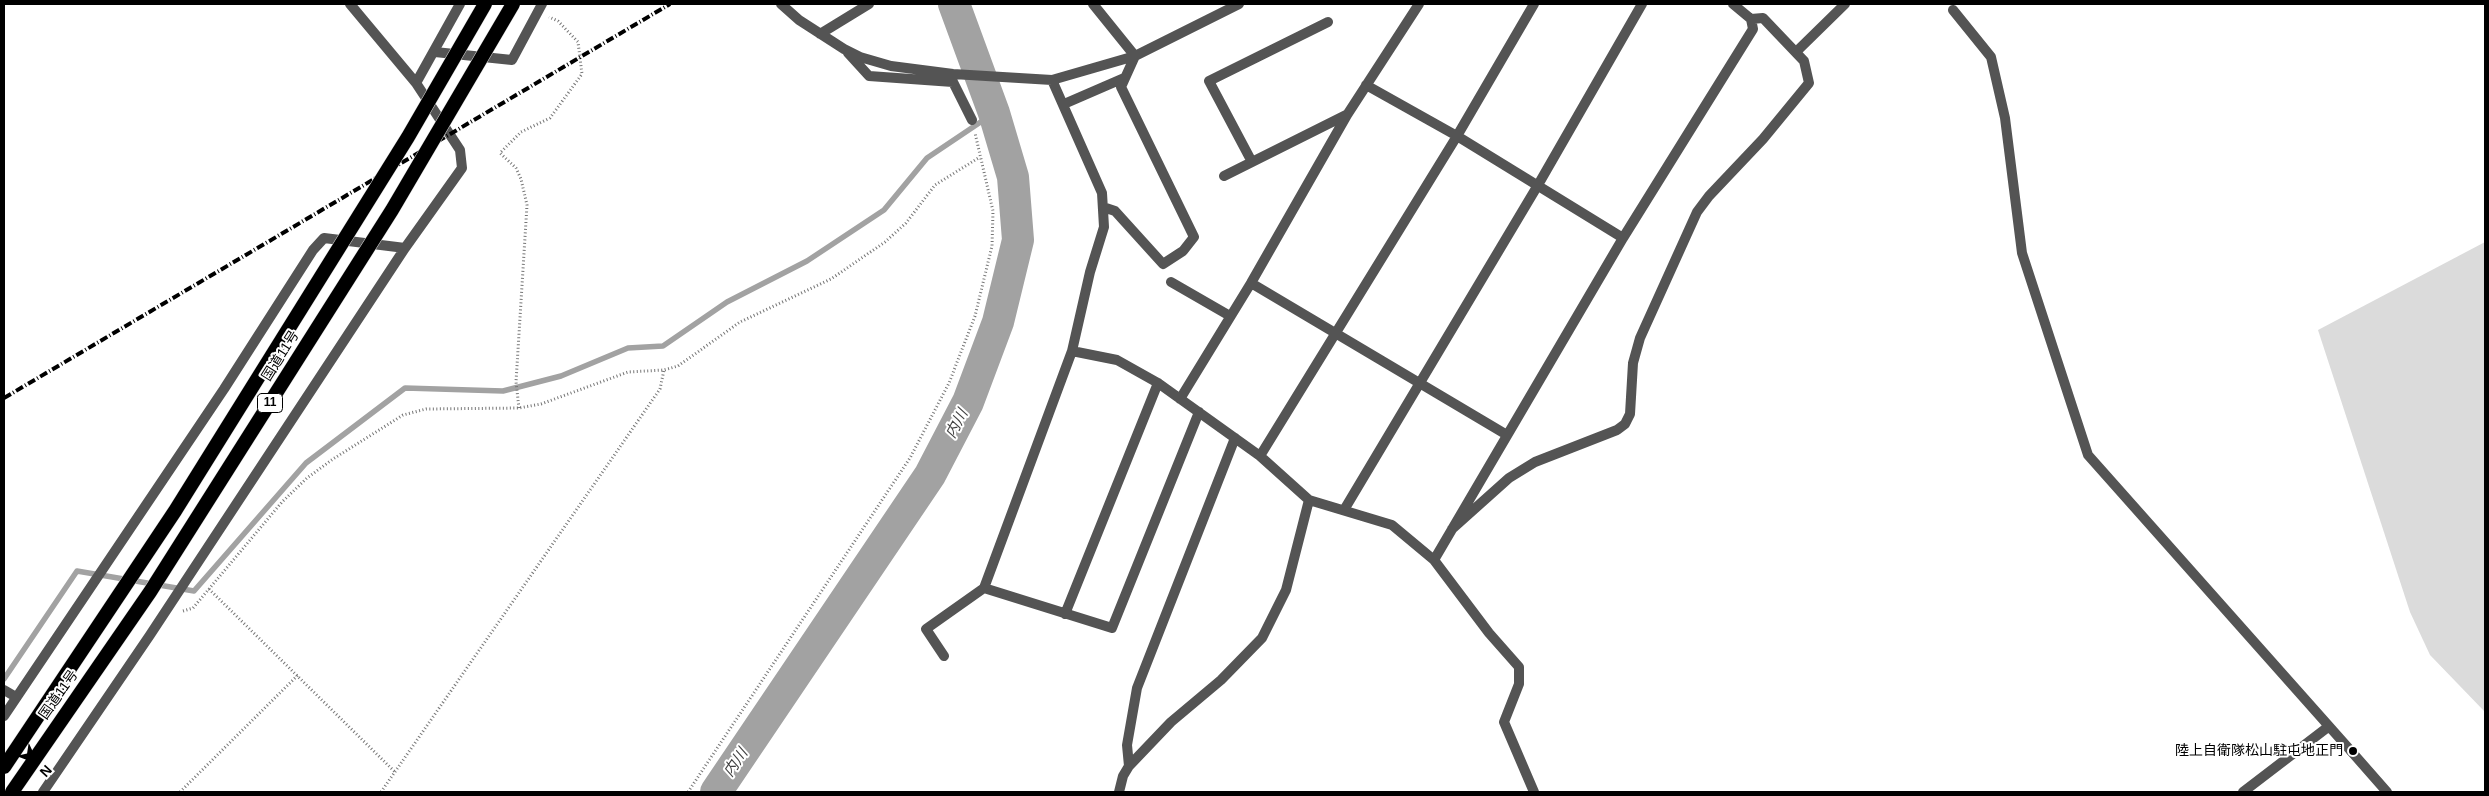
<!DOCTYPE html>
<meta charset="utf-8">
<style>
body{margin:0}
#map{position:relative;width:2489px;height:796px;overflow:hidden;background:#fff;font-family:Helvetica,sans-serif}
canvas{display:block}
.frame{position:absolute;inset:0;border:5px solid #000;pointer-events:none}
.north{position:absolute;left:10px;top:736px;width:50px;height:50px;-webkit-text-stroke:4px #fff;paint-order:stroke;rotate:133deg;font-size:14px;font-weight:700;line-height:20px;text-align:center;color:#000}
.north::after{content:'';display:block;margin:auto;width:18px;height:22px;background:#000;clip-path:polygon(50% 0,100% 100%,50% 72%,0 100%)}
</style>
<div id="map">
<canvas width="2489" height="796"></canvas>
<div class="frame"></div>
<div class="north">N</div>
</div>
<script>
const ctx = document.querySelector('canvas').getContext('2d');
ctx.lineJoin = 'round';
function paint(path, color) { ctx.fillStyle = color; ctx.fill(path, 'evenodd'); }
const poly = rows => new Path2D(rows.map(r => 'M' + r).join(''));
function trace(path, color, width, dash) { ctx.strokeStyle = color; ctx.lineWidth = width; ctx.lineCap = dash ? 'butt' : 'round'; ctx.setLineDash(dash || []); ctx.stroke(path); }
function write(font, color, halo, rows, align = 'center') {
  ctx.font = font + ' Helvetica,"Noto Sans JP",sans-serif'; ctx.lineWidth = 4; ctx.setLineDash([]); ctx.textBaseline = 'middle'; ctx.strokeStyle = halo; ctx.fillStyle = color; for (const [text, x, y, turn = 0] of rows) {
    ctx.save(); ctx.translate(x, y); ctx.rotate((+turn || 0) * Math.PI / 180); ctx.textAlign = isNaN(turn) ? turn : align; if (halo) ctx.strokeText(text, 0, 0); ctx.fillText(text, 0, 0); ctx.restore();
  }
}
paint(poly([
 [2485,242,2485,712,2430,655,2410,612,2318,330]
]), '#dbdbdb');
trace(poly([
 [4,679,77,571,194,591,306,463,405,388,503,391,561,376,628,348,663,346,727,302,807,261,884,210,927,158,994,113]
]), '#a2a2a2', 5.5);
trace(poly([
 [716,792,930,475,968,402,998,322,1018,240,1013,177,994,113,954,4]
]), '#a2a2a2', 32);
trace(poly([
 [519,408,516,382,527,205,521,179,516,168,500,153,521,132,550,118,582,74,578,42,558,21,549,17],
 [209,589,395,772],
 [183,611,193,608,282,502,307,478,333,459,403,415,426,409,519,408,541,404,628,372,664,370,678,366,740,322,831,279,885,242,906,223,935,185,980,157],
 [180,792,298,675],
 [381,792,660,389,664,370],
 [688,792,910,458,949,383,975,316,992,246,993,211,975,133]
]), '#767676', 3, [1, 2.5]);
trace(poly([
 [1953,10,1991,57,2005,118,2022,253,2088,455,2351,751],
 [2243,792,2328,727]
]), '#545454', 10);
trace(poly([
 [781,4,799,20,844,49,860,57,891,66,953,74,1052,80,1135,56,1239,4],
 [1093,4,1135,56,1121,87,1194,237,1183,251,1163,264,1115,211,1103,207],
 [820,34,869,4],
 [435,52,512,60,542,4],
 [1796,52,1845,4],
 [848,53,869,76,953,82,972,120],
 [416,83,460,4],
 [1366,85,1457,136,1623,238],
 [1064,104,1124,78],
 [1252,162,1209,81,1328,22],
 [1224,176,1346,115],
 [1171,282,1230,316],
 [1251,283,1507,435],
 [1072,351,1117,360,1158,383,1260,456,1309,500,1392,525,1434,560,1489,633,1519,667,1519,684,1504,722,1534,792],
 [1180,399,1251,283,1347,115,1419,4],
 [1260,456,1457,136,1534,4],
 [1344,510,1538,185,1642,4],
 [1452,529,1509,478,1535,462,1617,430,1625,424,1630,414,1633,363,1640,338,1697,212,1709,196,1763,139,1809,83,1804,61,1763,18,1751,19],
 [1434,560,1623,238,1753,29,1751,19,1733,4],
 [984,588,1112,628,1199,412],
 [1065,614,1158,383],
 [944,656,926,629,984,588,1072,351,1090,272,1104,227,1102,193,1052,80],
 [4,690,16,697],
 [4,716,224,389,313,250,324,238,405,248],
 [1129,766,1127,745,1137,688,1235,438],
 [43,792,150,635,405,248,462,168,460,150,416,83,350,4],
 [1119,792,1123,776,1129,766,1171,722,1221,680,1262,638,1286,590,1309,500]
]), '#545454', 10);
trace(poly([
 [2351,751,2387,792]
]), '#545454', 10);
trace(poly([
 [4,398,670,4]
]), '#000', 4, [8, 2.5, 1, 2.5]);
const trunkBridge = poly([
 [4,767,175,511,408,137,485,4],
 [12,792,150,592,392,210,513,4]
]);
trace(trunkBridge, '#dbdbdb', 15, []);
trace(trunkBridge, '#000', 14);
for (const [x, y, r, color] of [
 [2353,751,5,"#000"]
]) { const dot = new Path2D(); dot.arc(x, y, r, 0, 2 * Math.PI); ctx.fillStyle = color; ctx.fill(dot); trace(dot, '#fff', 2); }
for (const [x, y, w] of [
 [270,403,25]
]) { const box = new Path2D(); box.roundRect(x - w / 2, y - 9.5, w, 19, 4); ctx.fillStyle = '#fff'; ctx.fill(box); trace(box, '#000', 1); }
write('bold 12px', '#000', null, [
 ["11",270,403]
]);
write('14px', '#000', '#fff', [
 ["国道11号",281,356,-58],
 ["国道11号",59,695,-55]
]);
write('14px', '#000', '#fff', [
 ["陸上自衛隊松山駐屯地正門",2343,751]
], 'right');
write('italic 15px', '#434343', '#fff', [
 ["内川",957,424,-62],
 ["内川",736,763,-56]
]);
</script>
